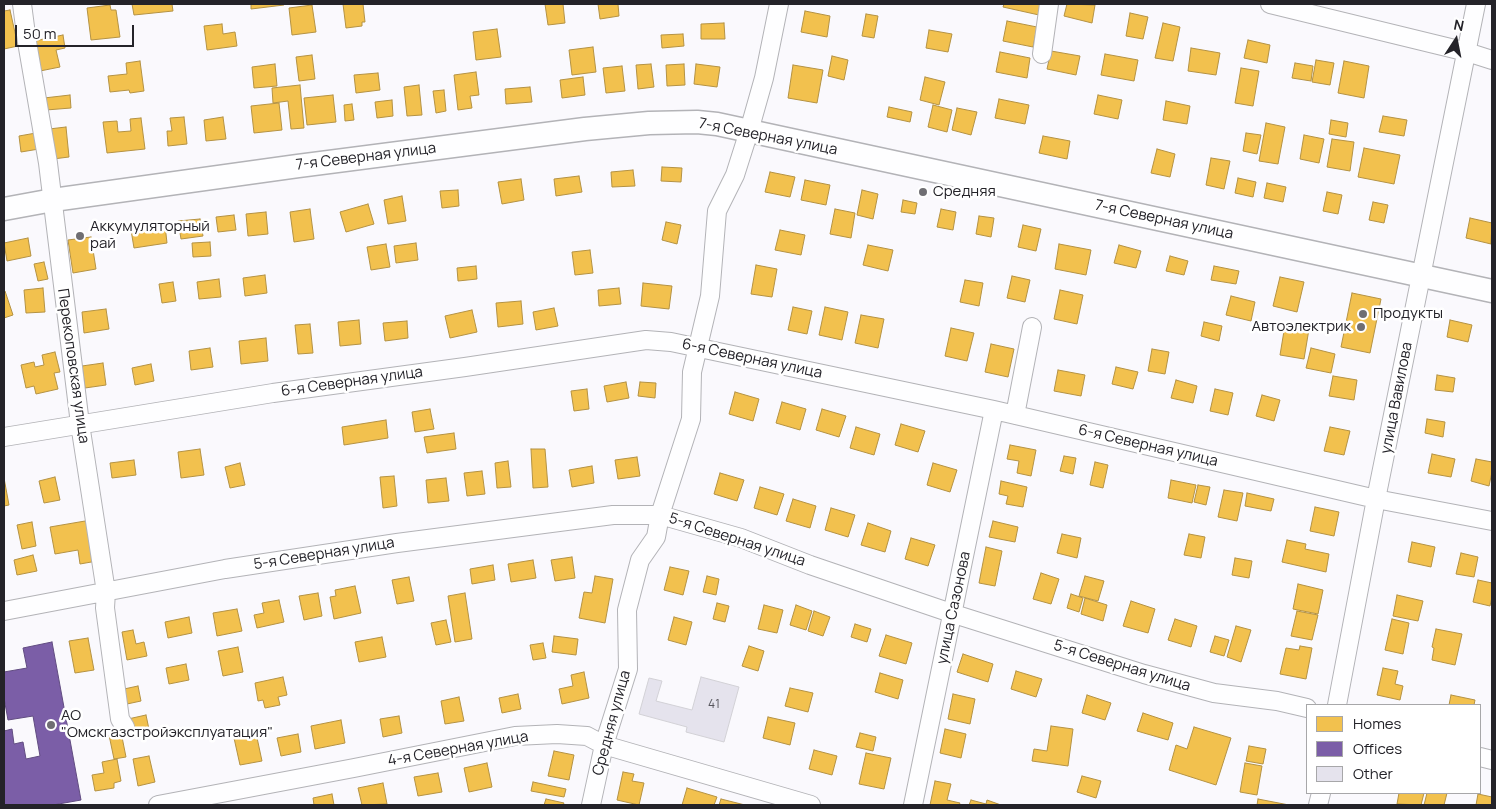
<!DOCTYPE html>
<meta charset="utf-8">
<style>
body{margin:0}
#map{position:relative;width:1496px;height:809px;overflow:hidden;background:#faf9fd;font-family:Manrope,sans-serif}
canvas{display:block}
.frame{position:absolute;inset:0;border:5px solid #242329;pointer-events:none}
.legend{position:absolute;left:1306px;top:704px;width:175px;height:90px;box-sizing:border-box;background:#fff;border:1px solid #a7a7a9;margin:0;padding:6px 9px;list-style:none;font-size:15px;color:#242329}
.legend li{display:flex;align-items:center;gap:10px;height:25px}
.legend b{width:25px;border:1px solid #a7a7a9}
.north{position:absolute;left:1431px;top:15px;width:50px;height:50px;-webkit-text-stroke:4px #fff;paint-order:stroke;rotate:11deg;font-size:14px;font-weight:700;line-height:20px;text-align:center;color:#242329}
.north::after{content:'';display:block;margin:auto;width:18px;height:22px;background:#242329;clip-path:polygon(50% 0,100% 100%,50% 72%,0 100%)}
.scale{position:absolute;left:15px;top:25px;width:119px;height:22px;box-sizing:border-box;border:2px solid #242329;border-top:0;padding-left:6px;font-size:15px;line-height:18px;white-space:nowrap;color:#242329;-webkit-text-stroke:4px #fff;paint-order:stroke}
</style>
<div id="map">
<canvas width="1496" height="809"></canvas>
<div class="frame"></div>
<ul class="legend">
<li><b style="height:14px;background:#f2c14e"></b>Homes</li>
<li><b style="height:14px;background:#7b5ea7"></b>Offices</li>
<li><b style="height:14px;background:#e5e3ed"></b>Other</li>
</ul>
<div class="north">N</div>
<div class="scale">50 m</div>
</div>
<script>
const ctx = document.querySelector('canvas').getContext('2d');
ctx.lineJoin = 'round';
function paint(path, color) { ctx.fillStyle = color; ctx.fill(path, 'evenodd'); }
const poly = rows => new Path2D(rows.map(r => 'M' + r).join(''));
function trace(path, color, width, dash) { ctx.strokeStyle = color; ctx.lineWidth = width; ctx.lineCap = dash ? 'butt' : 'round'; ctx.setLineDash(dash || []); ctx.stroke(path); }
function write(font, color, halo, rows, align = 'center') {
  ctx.font = font + ' Manrope,sans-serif'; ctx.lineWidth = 5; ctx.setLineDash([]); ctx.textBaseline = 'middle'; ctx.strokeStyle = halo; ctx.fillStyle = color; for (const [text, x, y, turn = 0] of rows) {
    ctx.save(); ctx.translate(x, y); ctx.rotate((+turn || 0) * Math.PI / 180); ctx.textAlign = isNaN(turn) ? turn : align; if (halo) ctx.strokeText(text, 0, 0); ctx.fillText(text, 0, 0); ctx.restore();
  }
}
const homes = poly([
 [132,4,172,4,173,11,134,15,132,4],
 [251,4,284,4,284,5,251,9,251,4],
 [343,4,363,4,365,22,362,22,362,26,346,28,343,4],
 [545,4,563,4,565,23,548,25,545,4],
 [598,4,618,4,619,16,600,19,598,4],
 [1004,4,1041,4,1039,15,1003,7,1004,4],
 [1067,4,1095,5,1092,23,1064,16,1067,4],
 [110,5,111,10,116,10,120,37,91,40,87,8,110,5],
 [312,5,316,32,292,35,289,8,312,5],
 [10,10,18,46,4,49,4,11,10,10],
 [805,11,830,16,827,37,801,32,805,11],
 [1130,13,1148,17,1143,39,1126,36,1130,13],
 [866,14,878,16,874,38,862,36,866,14],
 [1007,21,1037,27,1033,47,1003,41,1007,21],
 [724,23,725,39,701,39,701,24,724,23],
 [1163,23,1180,27,1173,61,1155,58,1163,23],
 [222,24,223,34,235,32,237,46,207,50,204,26,222,24],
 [497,29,501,57,476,60,473,32,497,29],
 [929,30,952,34,948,52,926,48,929,30],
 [683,34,684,46,662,48,661,35,683,34],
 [63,35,65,48,56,50,60,67,40,71,34,41,63,35],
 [1248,40,1270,45,1267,63,1244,58,1248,40],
 [593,47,596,72,572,75,569,50,593,47],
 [1191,48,1220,53,1216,75,1188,71,1191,48],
 [1051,51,1080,56,1076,75,1047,69,1051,51],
 [1000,52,1030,58,1027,78,996,72,1000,52],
 [1105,54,1138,60,1134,81,1101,75,1105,54],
 [312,55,315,79,299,81,296,57,312,55],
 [832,56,848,60,844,80,828,76,832,56],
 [1316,60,1334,63,1330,85,1312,82,1316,60],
 [140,61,144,91,130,93,129,90,110,92,108,76,127,74,126,63,140,61],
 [1344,61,1369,66,1364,98,1338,93,1344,61],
 [1295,63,1313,66,1311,81,1292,78,1295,63],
 [275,64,277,86,254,88,252,67,275,64],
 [651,64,654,87,638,89,636,65,651,64],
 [684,64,685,85,667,86,666,65,684,64],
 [696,64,720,67,717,87,694,84,696,64],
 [793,65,823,70,817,103,788,98,793,65],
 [622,66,625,91,606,93,603,68,622,66],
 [1241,68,1259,71,1253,106,1235,103,1241,68],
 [476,72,479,95,470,96,472,108,458,110,454,75,476,72],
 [378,73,380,90,356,93,354,75,378,73],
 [583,77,585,95,562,98,560,80,583,77],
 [925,77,945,82,939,105,920,100,925,77],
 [300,85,304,128,291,129,288,101,273,103,272,88,300,85],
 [419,85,422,115,407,116,404,87,419,85],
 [530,87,532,102,506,104,505,89,530,87],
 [444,90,446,111,436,113,433,91,444,90],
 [70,95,71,108,46,110,44,98,70,95],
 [333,95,336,122,307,125,304,98,333,95],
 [1098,95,1122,100,1118,119,1094,114,1098,95],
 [999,99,1029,105,1025,124,995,118,999,99],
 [392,100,393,116,377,118,375,102,392,100],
 [1166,101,1190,106,1187,124,1163,120,1166,101],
 [279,103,282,130,254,133,251,106,279,103],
 [352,104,354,120,345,121,344,105,352,104],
 [933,105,952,110,947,132,928,127,933,105],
 [889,107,912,112,910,122,887,117,889,107],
 [957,108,977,112,971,135,952,130,957,108],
 [1383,116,1407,120,1404,136,1379,132,1383,116],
 [184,117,187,144,168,146,167,131,172,131,170,118,184,117],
 [223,117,226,139,206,141,204,120,223,117],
 [141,118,145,149,107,153,103,122,117,121,118,132,131,131,130,119,141,118],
 [1331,120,1348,123,1346,137,1329,134,1331,120],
 [1266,123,1285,127,1278,164,1259,161,1266,123],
 [66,127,69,157,53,159,49,129,66,127],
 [36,133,39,149,21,152,19,136,36,133],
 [1246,133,1261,135,1257,154,1243,151,1246,133],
 [1304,135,1324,139,1319,163,1300,159,1304,135],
 [1043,136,1070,141,1067,159,1039,153,1043,136],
 [1332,139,1354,142,1350,171,1327,167,1332,139],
 [1364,148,1400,155,1394,184,1358,177,1364,148],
 [1157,149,1175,154,1170,177,1151,173,1157,149],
 [1211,158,1230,161,1224,189,1206,185,1211,158],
 [662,167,682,168,681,182,661,181,662,167],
 [633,170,635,186,612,187,611,172,633,170],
 [770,172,795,177,790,197,765,192,770,172],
 [579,176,582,192,556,196,554,179,579,176],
 [1238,178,1256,182,1253,197,1235,193,1238,178],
 [521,179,524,200,502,204,498,182,521,179],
 [805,180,830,185,826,205,801,200,805,180],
 [1267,183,1286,187,1283,202,1264,198,1267,183],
 [458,190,459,206,442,208,440,191,458,190],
 [862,190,878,194,873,219,857,215,862,190],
 [1327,192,1342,195,1338,214,1323,211,1327,192],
 [402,196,406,221,388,224,384,200,402,196],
 [903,200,917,203,915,214,901,212,903,200],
 [1373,202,1388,205,1384,223,1369,220,1373,202],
 [368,204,374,224,346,232,340,212,368,204],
 [310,209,314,239,294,242,290,212,310,209],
 [835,209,855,213,851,238,830,234,835,209],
 [941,209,956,212,953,230,937,227,941,209],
 [266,212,268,234,248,236,246,214,266,212],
 [234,215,236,230,218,232,216,217,234,215],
 [979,216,994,218,991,237,976,234,979,216],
 [1470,218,1492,223,1491,244,1466,238,1470,218],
 [200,219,203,236,181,239,178,221,200,219],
 [666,222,681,225,677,244,662,240,666,222],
 [165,225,167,243,134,248,131,230,165,225],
 [1023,225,1041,229,1036,251,1018,247,1023,225],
 [780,230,805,235,801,255,775,250,780,230],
 [91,237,96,269,73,273,68,240,91,237],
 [28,238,31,256,7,261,4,243,28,238],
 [210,242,211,256,193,257,192,243,210,242],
 [416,243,418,260,396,263,394,246,416,243],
 [386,244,390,267,371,270,367,247,386,244],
 [1059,244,1091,250,1086,275,1055,269,1059,244],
 [868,245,893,250,888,271,863,265,868,245],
 [1119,245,1141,251,1136,268,1114,263,1119,245],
 [590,250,593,273,575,275,572,252,590,250],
 [1170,256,1188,261,1184,275,1166,271,1170,256],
 [44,262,48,279,38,281,34,264,44,262],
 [756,265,777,269,772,297,751,294,756,265],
 [476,266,477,279,458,281,457,268,476,266],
 [1214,266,1239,271,1236,284,1211,280,1214,266],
 [265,275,267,293,245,296,243,278,265,275],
 [1012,276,1030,280,1025,302,1007,298,1012,276],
 [1280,277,1304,282,1297,312,1273,306,1280,277],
 [219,279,221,297,199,299,197,282,219,279],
 [965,280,983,283,979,306,960,302,965,280],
 [173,282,176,301,162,303,159,284,173,282],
 [643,283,672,286,669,309,641,306,643,283],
 [43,288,45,312,26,313,24,290,43,288],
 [619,288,621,304,599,306,598,290,619,288],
 [1060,290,1083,295,1077,324,1054,319,1060,290],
 [4,291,5,291,13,315,4,318,4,291],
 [1352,293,1381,299,1370,353,1341,347,1352,293],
 [1231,296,1255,302,1251,321,1226,315,1231,296],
 [521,301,523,324,498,327,496,303,521,301],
 [793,307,812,311,807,334,788,330,793,307],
 [825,307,848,312,842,340,819,335,825,307],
 [554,308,558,326,536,330,533,312,554,308],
 [106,309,109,329,84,333,82,312,106,309],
 [472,310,477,332,450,338,445,316,472,310],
 [861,315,884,319,878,348,855,343,861,315],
 [359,320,361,344,340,346,338,322,359,320],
 [1450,320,1472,325,1468,342,1447,337,1450,320],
 [407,321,408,338,385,341,383,323,407,321],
 [1204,322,1222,326,1219,341,1201,336,1204,322],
 [310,324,313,353,298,354,295,325,310,324],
 [1285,325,1309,329,1304,359,1280,355,1285,325],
 [951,328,974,333,967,361,945,356,951,328],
 [266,338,268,361,241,364,239,341,266,338],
 [991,344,1014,349,1008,377,985,372,991,344],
 [210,348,213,367,191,370,189,351,210,348],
 [1311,348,1335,354,1331,373,1306,368,1311,348],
 [1152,349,1169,352,1165,374,1148,371,1152,349],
 [55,352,60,372,54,373,58,389,36,394,34,386,26,388,21,365,34,362,35,367,44,365,42,355,55,352],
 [103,363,106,385,85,388,82,366,103,363],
 [151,364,154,381,135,385,132,368,151,364],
 [1116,367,1138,372,1133,389,1112,384,1116,367],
 [1058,370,1085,375,1081,396,1054,391,1058,370],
 [1437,375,1455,378,1453,392,1435,390,1437,375],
 [1333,376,1357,380,1354,400,1329,396,1333,376],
 [1176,380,1197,386,1193,403,1171,398,1176,380],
 [626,382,629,398,607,402,604,386,626,382],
 [640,382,656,383,655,398,638,396,640,382],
 [587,389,589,409,574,411,571,391,587,389],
 [1215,389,1233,393,1228,415,1210,411,1215,389],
 [735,392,759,399,753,421,729,414,735,392],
 [1262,395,1280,400,1274,421,1256,416,1262,395],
 [782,402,806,409,800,430,776,423,782,402],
 [430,409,434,429,415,432,412,412,430,409],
 [822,409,846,416,839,437,816,430,822,409],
 [1427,419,1445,422,1443,437,1425,433,1427,419],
 [386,420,388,438,344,445,342,427,386,420],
 [901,424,925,431,918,452,895,445,901,424],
 [856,427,880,434,874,455,850,448,856,427],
 [1330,427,1350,431,1344,455,1324,451,1330,427],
 [454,433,456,449,427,453,424,437,454,433],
 [1010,445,1036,450,1031,476,1017,473,1019,461,1007,459,1010,445],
 [200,449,204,475,181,478,178,452,200,449],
 [531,449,545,449,548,487,533,488,531,449],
 [1432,454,1455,459,1451,477,1428,473,1432,454],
 [1064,456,1076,458,1073,474,1060,471,1064,456],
 [637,457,640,476,618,479,615,460,637,457],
 [1476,459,1492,462,1492,472,1489,486,1471,481,1476,459],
 [134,460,136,475,112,478,110,463,134,460],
 [508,461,511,487,497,488,495,463,508,461],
 [1095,462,1108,465,1103,488,1090,485,1095,462],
 [240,463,245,485,230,488,225,467,240,463],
 [933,463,957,470,950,492,927,485,933,463],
 [592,466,594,483,572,487,569,470,592,466],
 [482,471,485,494,467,496,464,473,482,471],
 [720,473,744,480,737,501,714,494,720,473],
 [394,476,397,506,383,508,380,477,394,476],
 [55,477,60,500,44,503,39,481,55,477],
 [4,478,9,505,4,506,4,478],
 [446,478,449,501,428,503,426,480,446,478],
 [1171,480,1196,485,1192,503,1168,498,1171,480],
 [1001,481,1027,487,1023,507,1006,504,1008,496,999,494,1001,481],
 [1198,485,1210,487,1206,505,1194,502,1198,485],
 [760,487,784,494,777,515,754,508,760,487],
 [1224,490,1243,493,1237,521,1218,517,1224,490],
 [1247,493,1274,499,1271,511,1245,506,1247,493],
 [793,499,816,506,810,528,786,521,793,499],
 [1315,507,1339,512,1334,536,1310,531,1315,507],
 [831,508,855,515,848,537,825,530,831,508],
 [91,520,97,561,80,564,78,550,55,554,50,527,91,520],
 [993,521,1018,527,1015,542,989,537,993,521],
 [32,522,36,546,22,549,17,525,32,522],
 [868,523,891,531,885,552,861,545,868,523],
 [1062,534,1081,538,1077,558,1057,553,1062,534],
 [1189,534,1205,537,1201,558,1184,555,1189,534],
 [911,538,935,545,928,566,905,559,911,538],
 [1287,540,1306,544,1305,549,1329,554,1326,572,1282,562,1287,540],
 [1412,542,1435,547,1431,567,1408,562,1412,542],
 [986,547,1002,551,995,586,979,583,986,547],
 [1461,553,1478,557,1474,577,1456,574,1461,553],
 [33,555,37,571,17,575,14,560,33,555],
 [572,557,575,578,555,581,551,560,572,557],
 [1235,558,1252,561,1249,578,1232,575,1235,558],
 [533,560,536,578,511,582,508,564,533,560],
 [493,565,495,580,472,584,470,569,493,565],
 [670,567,689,571,683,595,664,590,670,567],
 [1041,573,1059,579,1051,604,1033,599,1041,573],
 [595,576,613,579,605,623,579,618,584,592,592,593,595,576],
 [707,576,719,579,716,595,703,592,707,576],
 [1085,576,1104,581,1098,601,1079,596,1085,576],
 [409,577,414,601,397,604,392,580,409,577],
 [1478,580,1492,583,1492,597,1490,606,1473,602,1478,580],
 [1298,584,1323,590,1318,614,1293,609,1298,584],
 [355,586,361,613,334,619,330,597,336,596,335,590,355,586],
 [318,593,322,616,304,620,299,596,318,593],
 [465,593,472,639,455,642,448,596,465,593],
 [1071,594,1083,598,1079,612,1067,608,1071,594],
 [1397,595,1423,601,1418,621,1393,616,1397,595],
 [1085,598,1107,605,1103,621,1081,614,1085,598],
 [279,600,284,622,257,628,254,615,264,613,262,603,279,600],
 [1131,601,1155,609,1148,633,1123,626,1131,601],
 [717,603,729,606,725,622,713,619,717,603],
 [764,605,783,610,777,633,758,629,764,605],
 [796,605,812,611,806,630,790,625,796,605],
 [237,609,242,631,217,636,213,613,237,609],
 [814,611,830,617,823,636,808,631,814,611],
 [1297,611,1318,615,1312,640,1291,636,1297,611],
 [189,617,192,633,168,638,165,622,189,617],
 [674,617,692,622,686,645,668,640,674,617],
 [1175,619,1197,626,1191,647,1168,640,1175,619],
 [1392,619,1409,623,1403,654,1385,650,1392,619],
 [446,620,451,642,436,645,431,623,446,620],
 [855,624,871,629,867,642,851,637,855,624],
 [1236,626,1251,630,1241,662,1227,657,1236,626],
 [1436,629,1462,634,1455,665,1432,660,1434,648,1432,647,1436,629],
 [133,630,136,644,144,642,147,656,127,660,122,632,133,630],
 [886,635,912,643,906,664,879,656,886,635],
 [554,636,578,639,576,655,552,652,554,636],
 [1215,636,1229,640,1224,656,1210,652,1215,636],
 [382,637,386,657,359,662,355,642,382,637],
 [88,638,94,670,75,673,69,641,88,638],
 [543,643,546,658,533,660,530,645,543,643],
 [749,646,764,651,758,671,742,666,749,646],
 [1300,646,1312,648,1306,679,1280,674,1286,648,1299,650,1300,646],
 [238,647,243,672,223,676,218,651,238,647],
 [963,654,993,664,988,682,957,672,963,654],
 [186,664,189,680,169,684,166,668,186,664],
 [1383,668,1398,671,1395,684,1403,686,1400,700,1377,695,1383,668],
 [1016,671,1042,679,1036,697,1011,689,1016,671],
 [584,672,589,698,562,704,559,689,573,686,571,675,584,672],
 [880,673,903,680,898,699,875,692,880,673],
 [283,677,287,695,278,697,280,705,265,708,263,700,258,701,255,683,283,677],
 [138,686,141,701,127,704,124,689,138,686],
 [790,688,813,693,808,712,785,706,790,688],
 [518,694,521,709,502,713,499,698,518,694],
 [953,694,975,699,970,724,948,719,953,694],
 [1087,695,1111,703,1105,720,1082,713,1087,695],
 [1451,695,1475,700,1474,705,1449,705,1451,695],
 [459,697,464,721,445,724,441,701,459,697],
 [1143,713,1173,723,1168,740,1137,731,1143,713],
 [146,715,150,734,131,738,128,719,146,715],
 [399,716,402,733,383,737,380,719,399,716],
 [768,717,795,723,790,745,763,738,768,717],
 [341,720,345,743,315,749,311,726,341,720],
 [1051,726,1073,729,1068,766,1032,761,1034,749,1047,751,1051,726],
 [1194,727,1231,738,1216,785,1169,770,1176,745,1187,749,1194,727],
 [945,729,966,734,961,758,940,753,945,729],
 [121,732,126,757,114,759,109,735,121,732],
 [256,733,262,761,240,765,234,738,256,733],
 [860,733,876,737,873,751,856,747,860,733],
 [298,734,301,752,281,756,277,738,298,734],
 [1249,746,1266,749,1263,764,1246,761,1249,746],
 [814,750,837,756,832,775,809,769,814,750],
 [554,751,574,755,569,780,548,776,554,751],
 [866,753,891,758,884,789,859,784,866,753],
 [149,756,155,782,138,786,133,759,149,756],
 [117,759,121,781,114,783,114,788,95,791,92,775,104,773,102,762,117,759],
 [487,763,492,787,469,792,464,768,487,763],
 [1245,763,1262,766,1257,795,1240,792,1245,763],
 [623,772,634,774,632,781,644,783,639,805,617,800,623,772],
 [438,773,442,792,418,796,414,777,438,773],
 [1082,776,1101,781,1096,798,1077,792,1082,776],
 [935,781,951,784,947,800,960,803,959,805,930,805,935,781],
 [533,782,566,789,564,797,531,791,533,782],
 [383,783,387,804,362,805,358,788,383,783],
 [687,788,717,797,714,805,682,805,687,788],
 [1399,793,1424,793,1421,805,1397,804,1399,793],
 [1427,793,1447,793,1444,805,1424,805,1427,793],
 [332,794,334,805,314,805,313,798,332,794],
 [1478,794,1492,797,1492,805,1476,805,1478,794],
 [546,799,564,803,563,805,544,805,546,799],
 [721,799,745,805,719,805,721,799],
 [1258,799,1289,805,1257,805,1258,799],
 [971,800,986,804,987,800,1001,805,969,805,971,800]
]);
paint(homes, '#f2c14e');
trace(homes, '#b49243', 1);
const offices = poly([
 [52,642,81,800,53,805,4,805,4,731,12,729,14,744,23,742,26,759,40,756,33,716,8,720,4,698,4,672,27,668,23,648,52,642]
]);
paint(offices, '#7b5ea7');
trace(offices, '#614c81', 1);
const building = poly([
 [701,677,739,687,724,742,686,732,687,727,639,714,649,678,662,681,656,701,692,710,701,677]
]);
paint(building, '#e5e3ed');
trace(building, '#d2d1d6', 1);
const minor = poly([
 [22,4,27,42,48,163,80,424,106,592,105,608,120,719,125,727],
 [1270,4,1467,52,1492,60],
 [1042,54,1049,4],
 [1015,415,1032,327],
 [4,437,273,393,465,367,646,340,671,342,994,410,1376,499,1492,521],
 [4,611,225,569,397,543,613,515,660,515,741,538,810,565,954,614,1144,674,1214,693,1277,701,1307,708],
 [1337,705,1376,499,1476,4],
 [1480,757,1492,760],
 [158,805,354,768,515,736,557,734,587,736,604,745,811,805],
 [591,805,604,745,628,669,627,610,640,560,656,537,660,515,691,419,692,372,710,296,717,211,735,175,749,131,764,78,779,4],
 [913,805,994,410],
 [1318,805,1321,793]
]);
const major = poly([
 [4,209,53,200,298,166,585,129,649,123,697,122,717,124,1492,291]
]);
trace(minor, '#b3b3b7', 20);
trace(major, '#b3b3b7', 25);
trace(minor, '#fefeff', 18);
trace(major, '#fefeff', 22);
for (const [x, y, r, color] of [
 [923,192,5,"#6f6e73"],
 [80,236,5,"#6f6e73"],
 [1363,314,5,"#6f6e73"],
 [1361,327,5,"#6f6e73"],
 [51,725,5,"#6f6e73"]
]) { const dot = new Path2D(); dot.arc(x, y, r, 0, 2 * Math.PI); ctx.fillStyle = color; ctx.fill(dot); trace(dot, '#fff', 2); }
write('12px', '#56555c', null, [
 ["41",714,705]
]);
write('15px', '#242329', '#fff', [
 ["7-я Северная улица",768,137,11],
 ["7-я Северная улица",366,157,-7],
 ["7-я Северная улица",1164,220,12],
 ["6-я Северная улица",752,359,12],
 ["Перекоповская улица",73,366,82],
 ["6-я Северная улица",352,382,-8],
 ["улица Вавилова",1397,398,-79],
 ["6-я Северная улица",1148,446,13],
 ["5-я Северная улица",737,540,18],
 ["5-я Северная улица",324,554,-9],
 ["улица Сазонова",954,608,-78],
 ["5-я Северная улица",1122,666,17],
 ["Средняя улица",612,723,-75],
 ["4-я Северная улица",458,749,-10]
]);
write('15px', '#242329', '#fff', [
 ["Средняя",933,192],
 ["Аккумуляторный",90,227],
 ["рай",90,244],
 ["Продукты",1373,314],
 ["Автоэлектрик",1351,327,"right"],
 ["АО",61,716],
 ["\"Омскгазстройэксплуатация\"",61,733]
], 'left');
</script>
